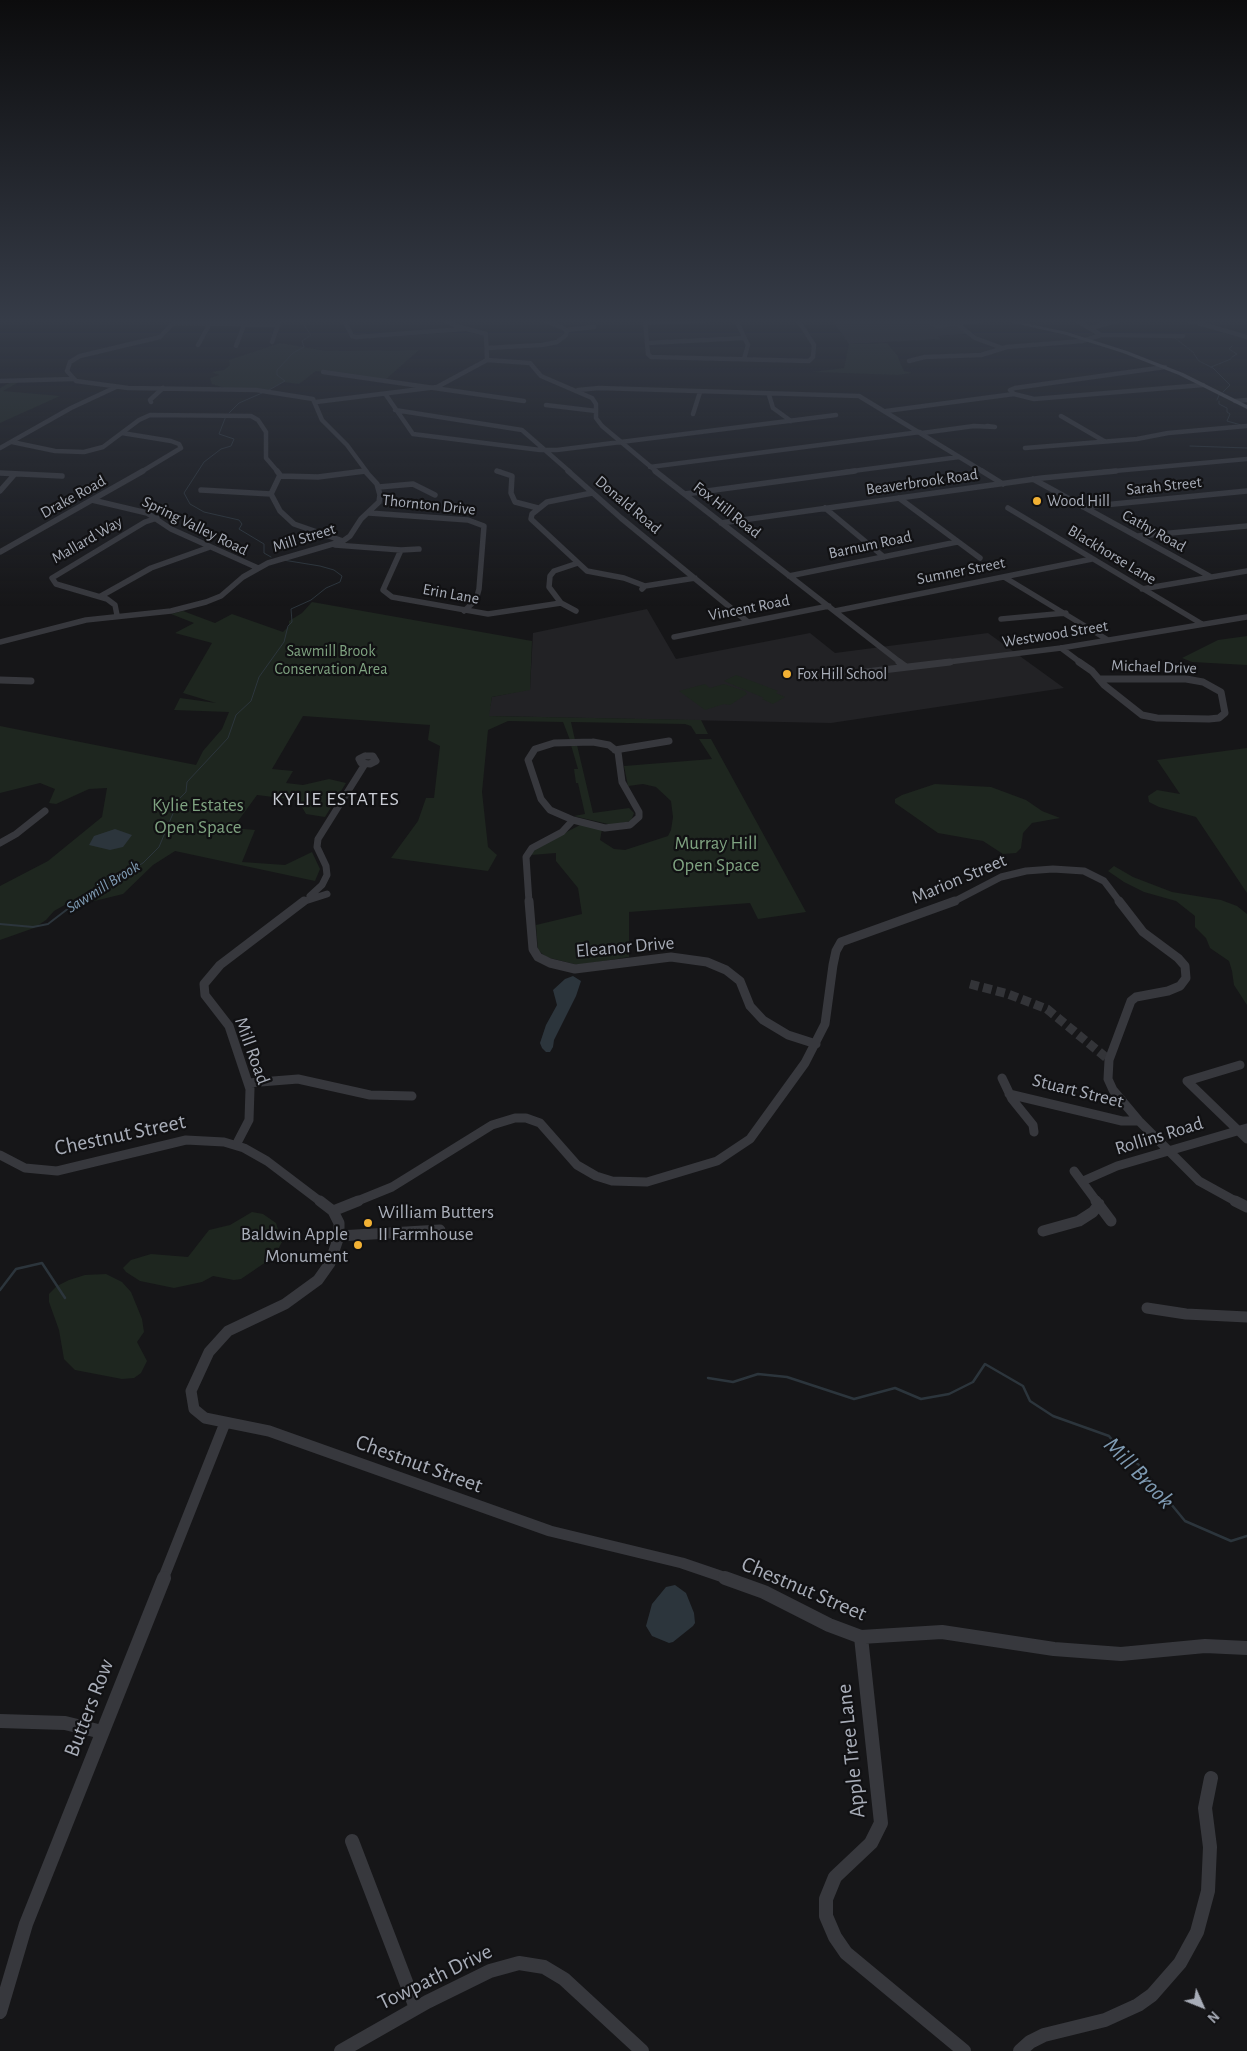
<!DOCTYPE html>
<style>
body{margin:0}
#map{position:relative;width:1247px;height:2051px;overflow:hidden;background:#161618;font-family:"Alegreya Sans",sans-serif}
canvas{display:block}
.north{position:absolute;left:1177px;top:1981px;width:50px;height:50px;-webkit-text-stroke:4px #111113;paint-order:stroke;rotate:134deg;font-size:14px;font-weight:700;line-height:20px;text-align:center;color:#a8adb8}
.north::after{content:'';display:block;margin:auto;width:18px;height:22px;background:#a8adb8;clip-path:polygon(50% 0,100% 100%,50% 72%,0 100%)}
</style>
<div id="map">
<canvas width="1247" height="2051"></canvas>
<div class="north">N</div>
</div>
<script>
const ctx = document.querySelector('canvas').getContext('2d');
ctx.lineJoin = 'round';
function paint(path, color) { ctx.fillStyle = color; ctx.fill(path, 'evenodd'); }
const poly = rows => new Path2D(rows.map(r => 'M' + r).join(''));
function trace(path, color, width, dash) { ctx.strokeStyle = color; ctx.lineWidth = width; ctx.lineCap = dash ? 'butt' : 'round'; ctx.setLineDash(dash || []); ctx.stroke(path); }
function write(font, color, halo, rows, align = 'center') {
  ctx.font = font + ' "Alegreya Sans",sans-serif'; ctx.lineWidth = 4.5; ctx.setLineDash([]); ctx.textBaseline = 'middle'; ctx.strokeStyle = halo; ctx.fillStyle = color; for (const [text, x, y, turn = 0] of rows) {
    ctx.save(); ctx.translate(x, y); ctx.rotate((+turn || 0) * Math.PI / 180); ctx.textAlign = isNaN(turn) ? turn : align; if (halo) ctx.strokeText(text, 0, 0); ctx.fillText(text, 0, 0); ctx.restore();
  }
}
paint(poly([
 [832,320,953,320,951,322,967,334,938,336,941,339,849,344],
 [647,609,676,659,810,633,835,653,988,633,1064,688,831,723,488,716,492,697,530,689,533,633]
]), '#222225');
paint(poly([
 [280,343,327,351,419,350,385,380,316,371,299,384,283,382,269,390,224,388,212,384,210,378,219,375,212,372,224,370,230,365,229,360],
 [887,343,897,355,904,371,912,373,898,375,813,372,844,368,849,344],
 [11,382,19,382,3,391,60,396,0,423,0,388],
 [312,602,532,641,530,690,492,697,489,716,701,720,708,734,696,734,691,726,685,724,571,722,575,740,570,740,563,722,508,721,488,730,482,792,488,847,497,855,488,871,391,858,418,821,426,798,434,798,440,746,428,740,430,725,303,716,272,769,293,771,286,783,303,785,329,779,346,783,325,817,306,814,298,800,257,795,233,828,255,830,242,862,285,865,312,852,320,869,315,881,175,851,153,865,123,894,74,906,69,906,70,902,54,911,46,920,34,928,0,940,0,886,48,861,102,817,107,788,89,789,56,804,49,803,55,789,40,783,0,793,0,726,196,765,203,751,222,729,229,712,174,710,180,698,216,703,183,693,212,643,175,633,194,623,171,614,183,611,215,623,232,614,283,632,289,626,289,621,302,613],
 [1247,636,1247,665,1192,662,1182,658,1218,640],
 [736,675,778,691,776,693,785,697,773,704,762,699,764,698,724,681],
 [705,684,710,688,724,684,745,691,747,694,730,705,724,704,705,710,679,691],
 [699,739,711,739,806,912,758,919,750,903,629,912,629,957,578,965,546,957,538,950,536,925,582,914,578,888,556,861,556,853,531,855,536,848,580,825,602,829,600,840,614,849,625,850,668,836,671,830,673,817,671,801,656,787,643,784,628,786,624,766,712,759],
 [571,745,577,745,593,813,629,808,634,813,631,821,612,825,574,816,585,814,578,783,576,783,574,769,578,769],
 [1247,748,1247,893,1196,817,1159,807,1149,802,1148,796,1157,790,1180,794,1157,760],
 [935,784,991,787,1026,800,1042,811,1060,818,1032,823,1023,833,1021,848,1016,853,1003,854,983,841,938,833,895,803,895,799,902,795],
 [1114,866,1133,877,1172,892,1221,900,1237,906,1247,914,1247,1005,1234,985,1232,971,1229,961,1210,948,1206,938,1195,927,1195,916,1176,901,1144,892,1124,882,1108,871],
 [252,1212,263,1214,276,1223,282,1242,276,1253,266,1262,241,1279,234,1280,213,1276,202,1282,174,1288,140,1281,126,1272,123,1268,131,1260,151,1254,188,1257,209,1230,230,1225],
 [106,1274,122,1282,131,1292,142,1319,144,1332,137,1342,147,1361,141,1373,134,1378,122,1379,75,1370,64,1359,59,1330,49,1302,49,1294,57,1286,69,1280,85,1275]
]), '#1e261f');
paint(poly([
 [115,829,132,835,123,847,110,850,89,845,94,836],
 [573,976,581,981,576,996,554,1040,553,1047,550,1052,546,1052,542,1048,540,1043,546,1025,557,1005,553,990,565,979],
 [675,1585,686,1593,694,1613,695,1623,693,1626,673,1642,669,1643,652,1636,646,1626,652,1604,666,1587]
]), '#2c353c');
trace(poly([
 [1175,338,1194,353],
 [1232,346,1229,349,1237,354,1232,357],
 [1194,354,1199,361,1213,368,1230,385,1223,392],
 [1211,367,1231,359],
 [269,390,285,381,277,375,277,370,293,353,304,347,302,341,311,335,300,320],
 [1217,400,1219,395],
 [1219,401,1219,404,1227,408,1227,412,1230,414,1227,421,1241,425],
 [229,413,239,403,262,393],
 [226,416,219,434,234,439,231,446,221,449,204,462,184,493,190,504,204,512,239,520,242,524,239,529,264,544,264,553,271,557],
 [1190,446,1247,448],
 [76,902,143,863,159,847,179,799,186,792,187,782,228,738,236,715,251,701,259,677,284,642,288,626,292,622,291,609,311,600,326,588,340,582,342,576,334,570,320,566,283,560]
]), '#2c353c', 1);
trace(poly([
 [0,924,33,927,48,924,78,901]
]), '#2c353c', 2);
trace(poly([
 [0,1290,16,1269,42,1263,65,1298],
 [708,1378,733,1382,758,1374,787,1377,854,1399,895,1388,921,1399,949,1394,973,1382,985,1364,1023,1386,1030,1401,1053,1416,1109,1436,1126,1458,1138,1464,1185,1521,1231,1541,1247,1536]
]), '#2c353c', 2.5);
trace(poly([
 [970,984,1008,994,1047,1009,1109,1060]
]), '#333438', 9, [9, 4.5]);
trace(poly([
 [176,320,160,337,80,356,70,362,67,371,76,381,128,388,256,390,313,399,322,420,347,445,367,472],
 [344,320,352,336,356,337,464,329],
 [645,320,648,354,651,357,809,361,813,357,814,345,798,320],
 [736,320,748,345,744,359],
 [923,320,937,326,983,320],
 [1188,320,1247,337],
 [953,321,975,338,1002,348],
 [174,323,244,324],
 [646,323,708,320],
 [243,325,278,325],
 [1091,328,1119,320],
 [566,330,594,327],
 [1101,335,1183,336],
 [272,342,280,320],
 [647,343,744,338],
 [198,345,212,320],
 [236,346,246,320],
 [488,348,542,345,557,342,566,335,567,331,563,328,544,320],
 [487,360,530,363,541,376,592,398,596,404,596,418,602,426,657,472],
 [909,361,925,357,981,355,1007,347,1082,341,1101,335,1076,320],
 [323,372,524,401],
 [0,381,73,379],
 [578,390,599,388,859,396,984,472],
 [1014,394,1010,390,1015,388,1165,367],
 [386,395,413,434,540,450,557,450,836,415],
 [769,395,773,408,791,421],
 [1235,401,1247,400],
 [151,402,150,400,163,388],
 [316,402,437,387,487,360,486,334,456,326,446,320],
 [546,405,596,411],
 [395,410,522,430,570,472],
 [886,411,1014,394,1034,399,1203,385],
 [693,414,700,392],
 [1061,416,1104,441],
 [122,433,171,441,179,444,181,448,141,472],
 [922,433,974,426,995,427,987,426],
 [12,442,55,451,84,452,103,447,139,420,150,415,251,416,258,420,266,432,266,458,278,472],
 [0,448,71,408,116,387],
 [1025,448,1137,439,1168,433,1247,426],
 [650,467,920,432],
 [497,471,501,472],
 [355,472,366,471],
 [845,472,959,457],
 [1103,472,1247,459]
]), '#37383d', 4.5);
trace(poly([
 [277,471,280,475,271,494,280,511,294,524,343,541],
 [497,471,512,476,511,493,515,502,538,508],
 [568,471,621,518,748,622],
 [655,471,901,663],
 [982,471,1003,484],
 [0,473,62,476],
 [280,476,318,477,365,471],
 [1033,479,1211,577],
 [379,487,413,484,435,495],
 [201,490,271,494],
 [0,491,14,475],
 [592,493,547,502,532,514,531,519,587,571,624,578,645,586],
 [685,494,855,471],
 [899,498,980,558],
 [92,500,147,513,171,529,258,568],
 [1083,507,1247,491],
 [825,508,884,557],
 [1008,508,1202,624],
 [369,513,468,520,484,526,479,589,476,600,464,611],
 [721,523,1042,478,1116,471],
 [1138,536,1247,526],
 [335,545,401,550,419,549],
 [401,550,383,590,392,597,488,614,561,603],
 [0,552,143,471],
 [789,576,957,542],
 [1004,577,1108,640],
 [642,589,645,586,695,578],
 [1142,589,1247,571],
 [101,596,151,568,210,547],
 [576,611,561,603,549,587,550,576,554,571,578,563],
 [835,611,1092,559],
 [117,615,115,605,107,599,56,584,52,578,145,522,157,518],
 [1001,619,1066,613],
 [674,637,829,606],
 [0,642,86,620,171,611,206,602,221,596,243,577,268,563,343,541,350,536,361,519,379,502,380,495,377,484,365,471],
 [1061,648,1081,663],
 [940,663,1061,648,1247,617]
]), '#37383d', 5.5);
trace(poly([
 [899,662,906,667],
 [1079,662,1092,671,1104,685,1142,715,1157,718,1209,719,1219,718,1225,713,1221,692,1203,682,1186,679,1099,679],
 [866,672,950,662],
 [0,680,31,681],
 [593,742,609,745,618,752,622,782,639,812,639,817,630,825,605,828,573,820,550,810,541,799,528,760,535,749,554,743,593,742],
 [615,750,669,741],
 [365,756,373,756,376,761,370,764,361,763,359,759,365,756],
 [0,843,16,834,45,811],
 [310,896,322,885,327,875,326,866,317,847,318,839,365,764],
 [302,902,327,894],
 [529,902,526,857,532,848,562,832,573,820],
 [953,902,1001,877,1026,871,1053,869,1084,871,1104,881,1120,902]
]), '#37383d', 7);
trace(poly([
 [529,901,533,949,538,957,550,963,575,969,671,957,707,962,726,970,740,981,750,1006,763,1020,788,1035,816,1044],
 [1119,901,1143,932,1178,958,1185,966,1186,978,1180,986,1168,991,1136,997,1131,1001,1109,1060,1108,1079,1113,1090,1139,1121,1199,1181,1237,1202],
 [1240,1065,1187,1081,1247,1139],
 [1002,1078,1012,1099,1033,1125,1034,1132],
 [248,1083,298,1079,370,1095,412,1096],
 [1009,1094,1122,1121,1139,1121],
 [236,1145,249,1120,250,1089,229,1026,205,995,204,984,220,965,304,901],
 [0,1155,25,1168,57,1171,186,1140,224,1142,244,1148,267,1161,321,1202],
 [1074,1171,1097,1202],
 [1083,1181,1117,1166,1247,1128],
 [355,1202,392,1187,492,1125,515,1118,526,1118,540,1123,577,1165,596,1176,612,1181,647,1182,717,1161,750,1139,805,1063,825,1024,833,965,836,951,841,942,955,901]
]), '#37383d', 9);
trace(poly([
 [320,1201,333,1211,339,1223,339,1236,330,1263,318,1280,285,1304,228,1331,209,1352,191,1391,194,1409,205,1418,269,1431,550,1531,682,1563,729,1579],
 [1096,1201,1111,1221],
 [1235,1201,1247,1207],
 [333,1211,358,1201],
 [1043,1231,1079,1221,1093,1212,1099,1204],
 [339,1236,440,1230],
 [1147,1308,1186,1314,1247,1317],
 [163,1579,225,1423]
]), '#37383d', 11);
trace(poly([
 [725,1578,764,1592,829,1625,861,1637,942,1632,1054,1649,1121,1654,1205,1646,1247,1648],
 [861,1637,881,1823,871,1843,835,1877,826,1899,826,1916,835,1937,846,1953,964,2051],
 [0,1721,65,1723,102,1732],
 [352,1841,416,2008],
 [0,2012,26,1924,164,1578],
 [341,2051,427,2002,490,1971,519,1963,544,1967,564,1979,642,2051],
 [1020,2051,1030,2042,1044,2035,1105,2020,1138,2005,1152,1995,1180,1963,1197,1932,1208,1891,1210,1847,1205,1808,1211,1778]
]), '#37383d', 14);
paint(poly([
 [1001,320,1011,320,1067,332,1127,351,1183,373,1247,405,1247,409,1179,375,1123,353,1066,335,1001,320]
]), '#53555c');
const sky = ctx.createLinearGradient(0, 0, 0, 607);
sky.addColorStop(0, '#0c0c0d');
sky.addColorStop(0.53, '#363c48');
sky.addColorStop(1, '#363c4800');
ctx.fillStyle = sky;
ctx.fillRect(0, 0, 1247, 607);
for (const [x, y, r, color] of [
 [1037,501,5,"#f2b134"],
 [787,674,5,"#f2b134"],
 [368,1223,5,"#f2b134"],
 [358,1245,5,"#f2b134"]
]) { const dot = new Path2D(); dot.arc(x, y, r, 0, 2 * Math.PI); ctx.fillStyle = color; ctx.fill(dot); trace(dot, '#111113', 2); }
write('16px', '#a8adb8', '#111113', [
 ["Beaverbrook Road",922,482,-8],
 ["Sarah Street",1164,486,-6],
 ["Drake Road",73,497,-29],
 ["Thornton Drive",429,505,6],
 ["Donald Road",628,505,40],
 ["Fox Hill Road",727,510,38],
 ["Spring Valley Road",195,526,26],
 ["Cathy Road",1154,531,29],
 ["Mill Street",304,538,-17],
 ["Mallard Way",87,540,-30],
 ["Barnum Road",870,545,-12],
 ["Blackhorse Lane",1112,555,31],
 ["Sumner Street",961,571,-11],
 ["Erin Lane",451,594,10],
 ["Vincent Road",749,608,-11],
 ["Westwood Street",1055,634,-9],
 ["Michael Drive",1154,667,2]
]);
write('16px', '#a8adb8', '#111113', [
 ["Wood Hill",1047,501],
 ["Fox Hill School",797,674]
], 'left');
write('16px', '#7fa381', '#111113', [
 ["Sawmill Brook",331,651],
 ["Conservation Area",331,669]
]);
write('italic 16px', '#7f9bb3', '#111113', [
 ["Sawmill Brook",103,887,-32]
]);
write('19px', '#7fa381', '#111113', [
 ["Kylie Estates",198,805],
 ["Open Space",198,827],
 ["Murray Hill",716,843],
 ["Open Space",716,865]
]);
write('19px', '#a8adb8', '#111113', [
 ["Marion Street",959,879,-23],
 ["Eleanor Drive",625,947,-5],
 ["Mill Road",252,1051,70],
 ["Stuart Street",1078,1091,14],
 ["Rollins Road",1159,1136,-17]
]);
write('19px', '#a8adb8', '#111113', [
 ["William Butters",378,1212],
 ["II Farmhouse",378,1234],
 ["Baldwin Apple",348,1234,"right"],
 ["Monument",348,1256,"right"]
], 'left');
ctx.letterSpacing = '1px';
write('20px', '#c9ccd4', '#111113', [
 ["KYLIE ESTATES",336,799]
]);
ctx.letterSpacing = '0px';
write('22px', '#a8adb8', '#111113', [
 ["Chestnut Street",120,1135,-12],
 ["Chestnut Street",419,1464,20],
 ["Chestnut Street",804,1589,23],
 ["Butters Row",89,1708,-69],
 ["Apple Tree Lane",851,1751,-96],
 ["Towpath Drive",435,1977,-26]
]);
write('italic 24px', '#7f9bb3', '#111113', [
 ["Mill Brook",1139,1473,46]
]);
</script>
